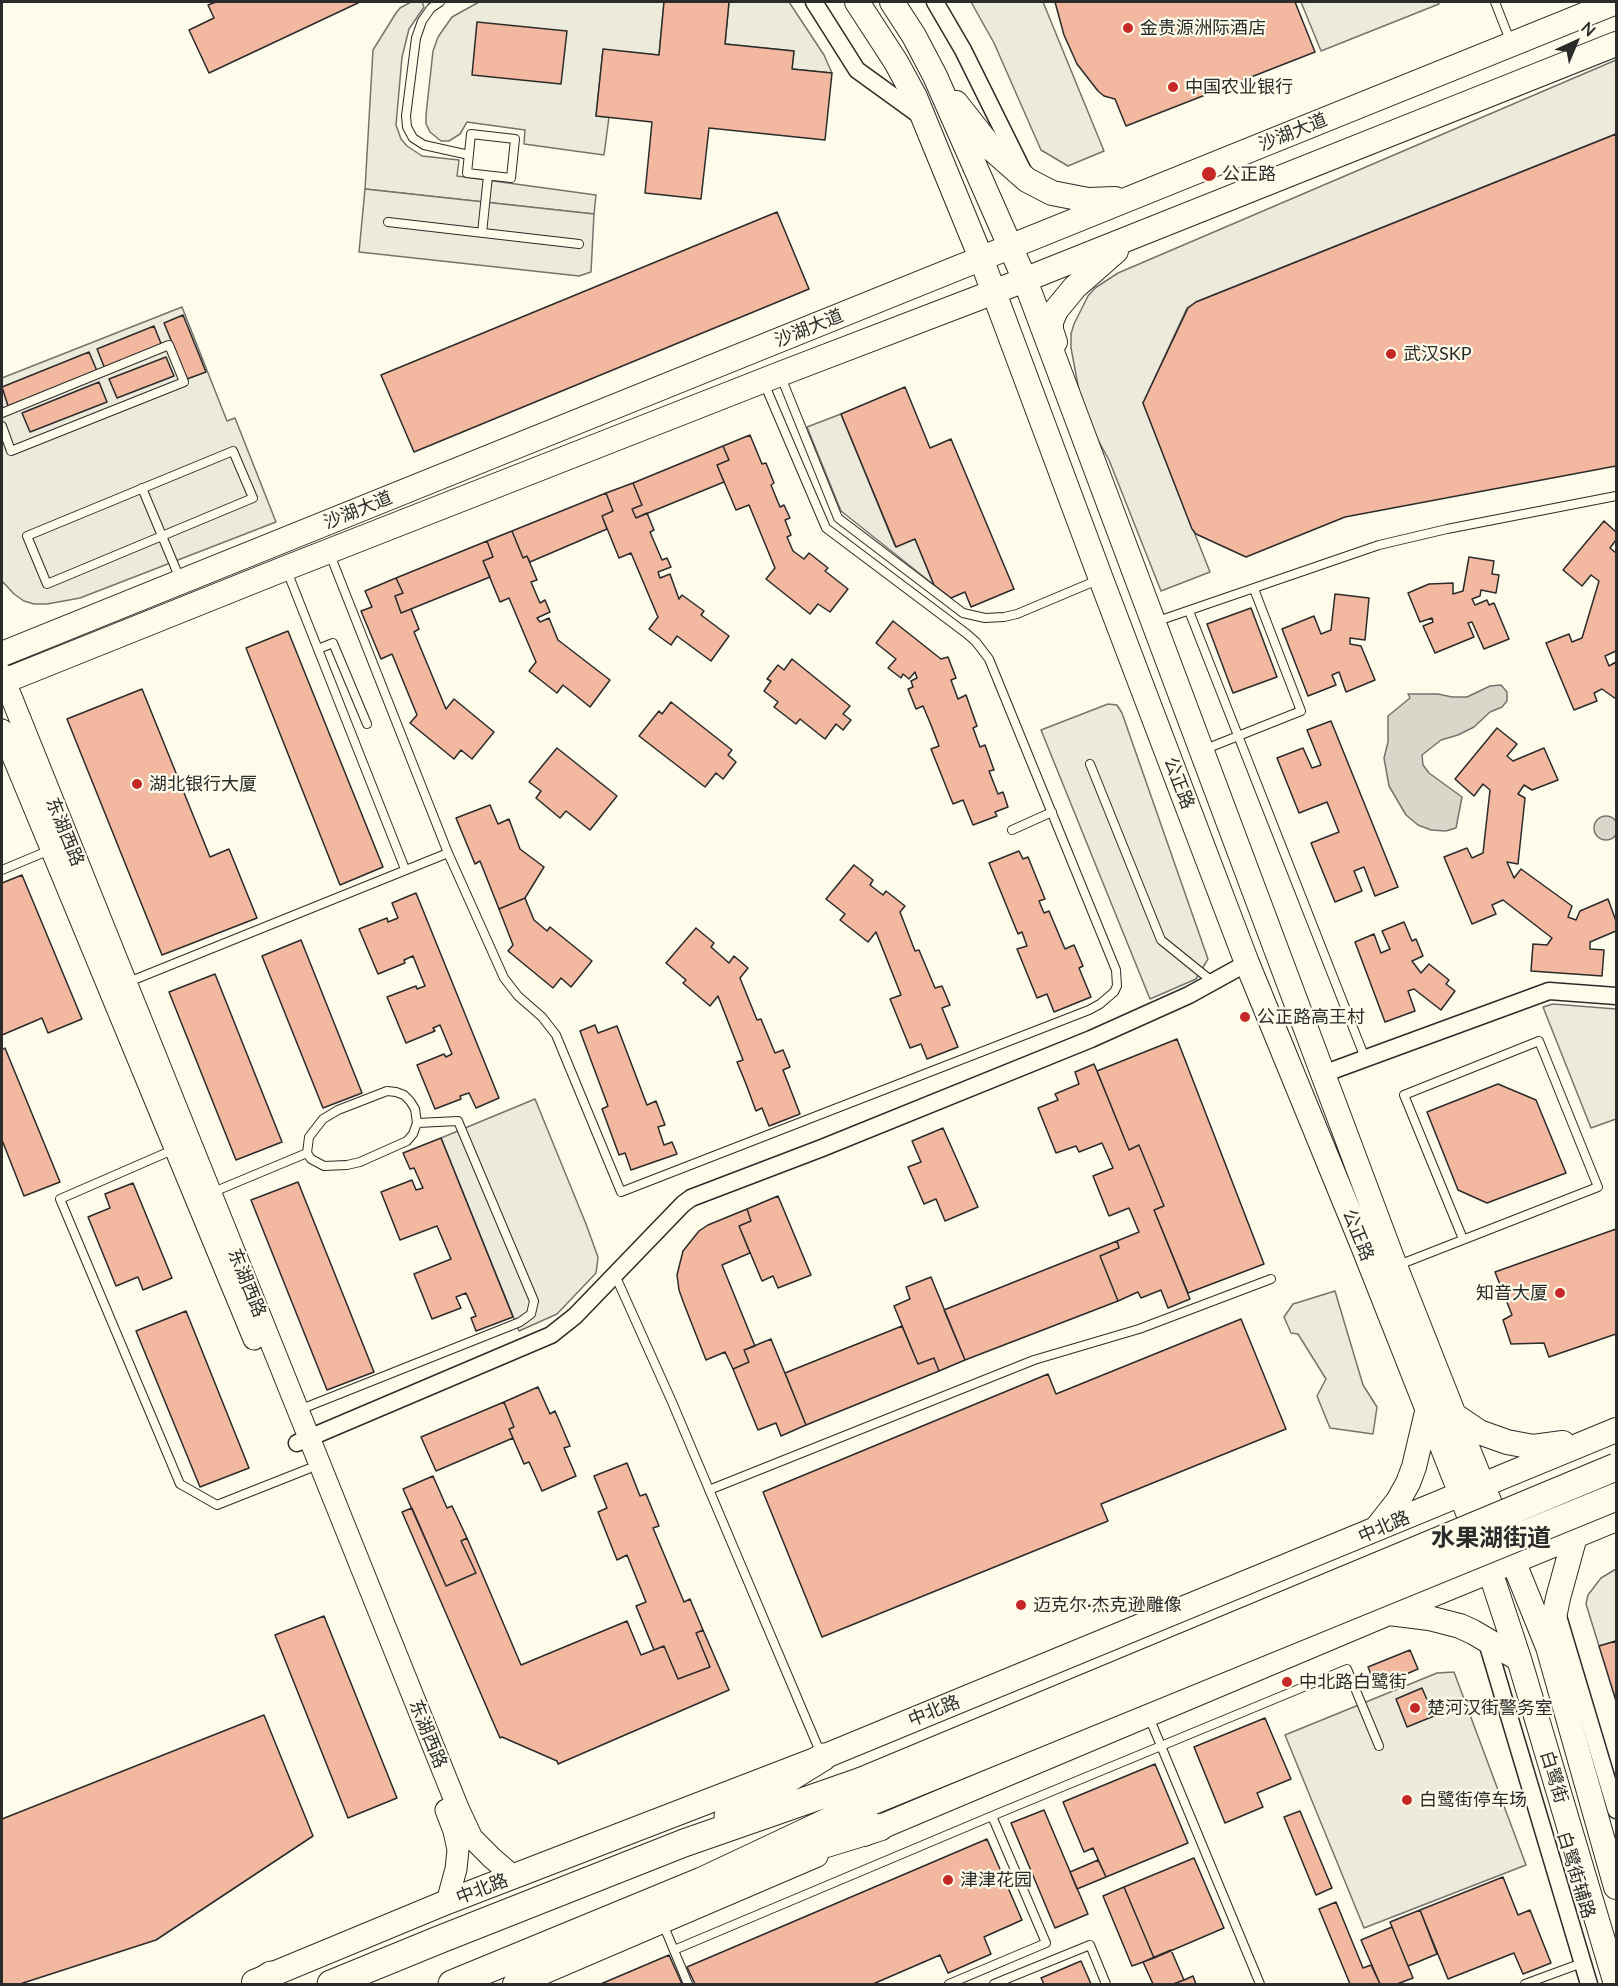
<!DOCTYPE html>
<meta charset="utf-8">
<style>
body{margin:0}
#map{position:relative;width:1618px;height:1986px;overflow:hidden;background:#fdfbea;font-family:Lato,sans-serif}
canvas{display:block}
.frame{position:absolute;inset:0;border:3px solid #2b2b2b;pointer-events:none}
.north{position:absolute;left:1546px;top:12px;width:60px;height:60px;-webkit-text-stroke:4px #fdfbea;paint-order:stroke;rotate:44deg;font-size:16px;font-weight:700;line-height:24px;text-align:center;color:#2b2b2b}
.north::after{content:'';display:block;margin:auto;width:21px;height:27px;background:#2b2b2b;clip-path:polygon(50% 0,100% 100%,50% 72%,0 100%)}
</style>
<div id="map">
<canvas width="1618" height="1986"></canvas>
<div class="frame"></div>
<div class="north">N</div>
</div>
<script>
const ctx = document.querySelector('canvas').getContext('2d');
ctx.lineJoin = 'round';
function paint(path, color) { ctx.fillStyle = color; ctx.fill(path, 'evenodd'); }
const poly = rows => new Path2D(rows.map(r => 'M' + r).join(''));
function trace(path, color, width, dash) { ctx.strokeStyle = color; ctx.lineWidth = width; ctx.lineCap = dash ? 'butt' : 'round'; ctx.setLineDash(dash || []); ctx.stroke(path); }
function write(font, color, halo, rows, align = 'center') {
  ctx.font = font + ' Lato,"Noto Sans SC",sans-serif'; ctx.lineWidth = 4.5; ctx.setLineDash([]); ctx.textBaseline = 'middle'; ctx.strokeStyle = halo; ctx.fillStyle = color; for (const [text, x, y, turn = 0] of rows) {
    ctx.save(); ctx.translate(x, y); ctx.rotate((+turn || 0) * Math.PI / 180); ctx.textAlign = isNaN(turn) ? turn : align; if (halo) ctx.strokeText(text, 0, 0); ctx.fillText(text, 0, 0); ctx.restore();
  }
}
const green = poly([
 [411,2,422,2,424,7,409,29,402,57,396,125,401,139,407,146,422,156,459,160,457,176,596,195,594,214,365,189,373,50,396,13,400,8,411,2],
 [479,2,664,2,659,55,603,50,596,116,609,117,604,155,524,144,525,130,467,122,460,134,449,141,441,141,430,132,426,124,426,115,433,51,438,37,452,17,479,2],
 [729,2,789,2,824,55,832,73,792,69,794,51,725,44,729,2],
 [1553,1004,1616,1009,1616,1119,1591,1128,1543,1007,1553,1004],
 [535,1099,586,1224,598,1257,597,1266,596,1273,557,1314,519,1331,441,1138,535,1099],
 [1335,1291,1363,1385,1377,1407,1373,1434,1330,1428,1317,1396,1326,1379,1298,1334,1291,1333,1284,1317,1293,1304,1335,1291],
 [1616,1569,1616,1641,1599,1646,1586,1604,1588,1595,1601,1578,1616,1569]
]);
paint(green, '#ecebdb');
trace(green, '#74746e', 1.5);
const parking = poly([
 [971,2,1043,2,1104,151,1068,166,1041,150,994,43,971,2],
 [1301,2,1438,2,1439,4,1321,51,1301,2],
 [1616,60,1616,134,1196,302,1187,308,1143,403,1210,572,1161,591,1109,460,1088,422,1081,401,1071,348,1071,334,1074,324,1088,296,1095,288,1118,273,1616,60],
 [365,189,594,214,591,272,579,276,359,252,365,189],
 [182,307,227,421,235,418,276,522,80,598,47,604,34,604,24,601,14,594,2,581,2,378,182,307],
 [841,414,895,546,915,539,934,585,841,511,807,427,841,414],
 [1108,704,1117,705,1122,713,1208,959,1196,979,1150,999,1041,730,1108,704],
 [1454,1672,1526,1865,1364,1928,1285,1735,1437,1673,1454,1672]
]);
paint(parking, '#eceadb');
trace(parking, '#74746e', 1.5);
const water = poly([
 [1501,685,1507,692,1507,701,1502,707,1490,712,1474,727,1458,735,1441,740,1422,755,1423,765,1429,773,1462,797,1456,828,1446,831,1431,830,1418,825,1406,815,1389,786,1384,758,1388,742,1388,716,1410,698,1408,694,1438,694,1452,697,1467,697,1490,686,1501,685],
 '1594 828a12 12 0 1 1 24 0a12 12 0 1 1-24 0Z'
]);
paint(water, '#d8d7c9');
trace(water, '#74746e', 1.5);
const building = poly([
 [216,2,360,2,209,73,189,30,214,18,208,5,216,2],
 [664,2,729,2,725,44,794,51,792,69,832,73,825,140,709,128,701,199,645,193,652,122,596,116,603,49,659,55,664,2],
 [1055,2,1295,2,1315,52,1126,126,1115,99,1104,96,1098,91,1077,64,1064,35,1055,2],
 [477,22,567,31,561,84,472,75,477,22],
 [1616,134,1616,466,1345,517,1246,557,1196,534,1192,529,1143,403,1188,308,1196,302,1616,134],
 [777,212,809,289,414,452,381,375,777,212],
 [183,315,206,372,187,379,164,323,183,315],
 [154,326,162,346,105,369,97,349,154,326],
 [89,352,97,371,8,406,2,387,89,352],
 [166,357,174,376,117,398,109,379,166,357],
 [99,382,107,402,30,432,22,413,99,382],
 [905,387,930,448,951,439,1014,589,971,607,965,592,951,598,934,585,915,539,896,547,841,414,905,387],
 [750,435,762,464,766,463,774,483,771,485,780,507,784,505,790,518,785,520,791,535,787,537,793,551,804,559,809,553,828,568,825,571,848,589,830,612,818,604,810,614,766,579,775,568,749,505,736,510,717,465,729,460,723,446,750,435],
 [723,446,729,460,717,465,724,482,636,518,632,509,642,505,633,483,723,446],
 [633,483,642,505,632,509,636,518,647,513,654,530,650,532,662,560,667,558,671,567,658,572,660,578,670,574,679,599,682,595,704,611,701,615,729,636,711,661,677,636,671,645,649,629,658,617,631,553,619,558,602,516,613,511,606,493,633,483],
 [606,493,613,511,602,516,607,529,530,562,527,556,523,558,512,531,606,493],
 [1604,521,1616,532,1616,540,1610,548,1616,553,1616,651,1605,656,1609,666,1616,662,1616,699,1602,689,1594,693,1597,701,1574,710,1546,643,1569,634,1572,642,1582,638,1599,581,1591,575,1582,586,1563,570,1604,521],
 [512,531,523,558,527,556,537,580,531,582,540,603,545,600,550,612,537,618,540,622,549,618,558,640,610,680,590,707,563,685,557,693,529,671,536,662,509,598,500,602,483,561,493,557,487,541,512,531],
 [487,541,493,557,483,561,490,577,401,613,395,596,403,593,396,578,487,541],
 [1469,557,1494,561,1492,574,1499,575,1496,593,1481,590,1480,596,1472,599,1475,605,1487,600,1489,605,1494,603,1509,639,1484,649,1472,622,1468,623,1474,637,1435,653,1423,626,1433,622,1432,618,1420,622,1408,593,1429,584,1453,583,1453,594,1463,591,1469,557],
 [396,578,403,593,395,596,401,613,411,609,419,629,414,632,446,709,454,699,494,732,472,759,461,750,454,759,410,723,417,715,392,654,381,659,361,611,372,607,365,591,396,578],
 [1335,594,1369,598,1365,640,1350,638,1350,644,1361,646,1375,680,1346,692,1339,672,1332,675,1336,685,1308,696,1282,629,1314,616,1321,634,1331,630,1335,594],
 [1251,608,1277,677,1233,693,1207,624,1251,608],
 [893,621,941,659,948,657,956,678,951,680,958,699,966,695,977,726,973,728,980,747,985,745,994,770,989,771,998,794,1003,792,1008,807,995,812,997,816,973,825,963,800,953,804,931,749,939,746,931,725,923,706,916,709,908,689,913,687,911,681,917,678,915,672,909,679,903,674,901,678,888,668,896,659,876,643,893,621],
 [288,631,383,867,340,885,246,648,288,631],
 [792,659,850,706,843,714,851,720,843,730,836,724,825,739,800,719,796,724,774,707,778,702,764,691,771,681,767,679,778,665,784,670,792,659],
 [142,689,210,857,229,849,257,918,162,955,67,719,142,689],
 [671,702,732,750,728,755,736,762,723,779,716,773,705,787,639,736,659,711,662,714,671,702],
 [1331,721,1398,887,1375,896,1364,867,1354,871,1362,891,1335,902,1311,843,1339,832,1327,802,1299,813,1277,758,1303,748,1312,768,1321,765,1307,730,1331,721],
 [1497,728,1517,744,1507,756,1513,761,1544,748,1558,780,1532,790,1524,785,1518,794,1525,798,1518,864,1507,862,1514,878,1521,869,1572,906,1568,917,1576,920,1580,911,1608,899,1616,921,1616,931,1590,942,1590,949,1604,950,1602,976,1531,971,1533,944,1547,945,1552,938,1503,900,1492,905,1496,914,1472,924,1444,857,1467,848,1472,858,1483,853,1490,790,1483,784,1474,796,1455,779,1497,728],
 [557,748,617,796,590,830,566,811,560,818,536,798,541,791,529,782,557,748],
 [490,805,498,824,509,819,520,849,544,867,525,898,499,909,480,861,475,864,456,818,490,805],
 [1019,851,1023,859,1028,857,1045,899,1039,901,1044,913,1049,911,1065,949,1074,945,1083,966,1079,968,1091,997,1054,1012,1047,994,1037,998,1017,949,1027,946,1022,932,1018,934,989,863,1019,851],
 [854,865,873,880,870,885,883,895,886,891,905,906,900,912,915,951,919,950,935,988,942,986,950,1005,942,1008,958,1047,927,1059,921,1044,910,1048,890,999,901,995,876,932,868,942,840,920,845,914,826,899,854,865],
 [22,875,82,1019,48,1033,42,1018,2,1035,2,883,22,875],
 [416,893,499,1098,476,1108,469,1093,460,1096,461,1099,435,1109,417,1065,444,1054,446,1057,452,1054,440,1025,433,1028,435,1031,406,1043,387,997,416,986,417,989,425,986,413,956,404,960,405,963,378,974,359,929,387,918,388,922,398,918,392,903,416,893],
 [525,898,534,920,547,931,550,927,592,961,571,987,561,978,553,988,508,951,513,945,499,909,525,898],
 [1404,922,1412,941,1416,939,1423,956,1412,961,1421,973,1429,964,1449,980,1446,984,1455,991,1441,1010,1414,989,1408,991,1415,1011,1385,1022,1355,942,1374,934,1381,953,1390,949,1382,931,1404,922],
 [696,928,714,943,711,947,729,963,734,956,748,968,740,978,757,1020,761,1019,775,1053,783,1050,790,1067,783,1070,800,1114,769,1126,762,1108,756,1111,746,1084,737,1062,743,1060,718,996,710,1006,683,983,686,980,666,963,696,928],
 [301,940,362,1093,323,1108,262,956,301,940],
 [215,974,282,1142,236,1160,169,992,215,974],
 [595,1025,598,1033,617,1026,647,1105,656,1101,665,1125,658,1127,664,1145,672,1142,677,1154,631,1170,625,1153,619,1155,602,1109,608,1106,580,1031,595,1025],
 [1177,1039,1264,1264,1188,1293,1154,1210,1164,1206,1139,1145,1129,1150,1097,1071,1177,1039],
 [5,1048,60,1182,24,1196,2,1140,2,1050,5,1048],
 [1094,1064,1129,1150,1139,1145,1164,1206,1154,1210,1190,1299,1168,1308,1161,1290,1141,1298,1138,1292,1118,1301,1100,1256,1119,1248,1117,1241,1139,1232,1129,1208,1109,1216,1093,1176,1113,1168,1102,1143,1079,1152,1076,1146,1056,1153,1038,1108,1058,1100,1055,1094,1079,1084,1075,1072,1094,1064],
 [1498,1084,1536,1100,1566,1173,1487,1203,1458,1190,1427,1112,1498,1084],
 [943,1128,978,1207,945,1221,936,1199,924,1204,908,1167,921,1162,912,1141,943,1128],
 [441,1138,513,1317,476,1331,471,1318,476,1316,466,1293,456,1297,461,1308,432,1319,414,1274,451,1259,437,1226,400,1240,381,1192,412,1180,416,1190,423,1188,414,1168,410,1169,403,1153,441,1138],
 [298,1182,374,1372,327,1390,251,1200,298,1182],
 [133,1183,172,1278,143,1290,138,1277,116,1286,88,1217,110,1208,105,1194,133,1183],
 [778,1196,811,1275,778,1288,773,1276,762,1281,739,1226,751,1221,747,1209,778,1196],
 [747,1209,751,1221,739,1226,750,1253,722,1265,755,1346,744,1350,749,1362,733,1369,725,1352,706,1360,684,1304,679,1290,677,1275,683,1251,699,1231,708,1225,747,1209],
 [1616,1229,1616,1334,1549,1357,1544,1343,1511,1344,1503,1320,1512,1315,1495,1272,1616,1229],
 [1117,1241,1119,1248,1100,1256,1118,1301,965,1360,944,1310,1117,1241],
 [931,1277,965,1360,939,1371,934,1358,918,1364,894,1306,910,1299,906,1287,931,1277],
 [186,1311,249,1468,200,1487,136,1331,186,1311],
 [1241,1319,1286,1429,1101,1504,1108,1521,822,1637,763,1492,1048,1374,1056,1394,1241,1319],
 [902,1326,918,1364,934,1358,939,1371,806,1425,785,1373,902,1326],
 [771,1339,806,1425,781,1436,776,1423,758,1430,733,1369,749,1362,744,1350,771,1339],
 [538,1387,550,1414,555,1411,570,1446,564,1448,576,1476,542,1491,529,1462,524,1464,509,1429,514,1427,504,1402,538,1387],
 [504,1402,514,1427,509,1429,513,1438,436,1471,421,1437,504,1402],
 [627,1463,640,1496,646,1494,659,1526,653,1528,684,1602,690,1599,703,1630,696,1633,710,1667,678,1679,664,1646,654,1650,636,1606,646,1602,627,1555,617,1560,598,1512,607,1508,594,1476,627,1463],
 [433,1476,447,1508,452,1506,467,1538,461,1541,476,1573,446,1586,403,1489,433,1476],
 [412,1508,446,1586,476,1573,461,1541,467,1538,521,1665,627,1621,641,1655,664,1646,678,1679,710,1667,696,1633,703,1630,729,1690,558,1764,557,1761,502,1737,500,1738,402,1512,412,1508],
 [324,1616,397,1798,348,1818,275,1635,324,1616],
 [1616,1641,1616,1701,1599,1646,1616,1641],
 [1410,1650,1418,1669,1376,1687,1368,1667,1410,1650],
 [1422,1688,1434,1716,1407,1727,1396,1699,1422,1688],
 [264,1715,313,1836,156,1940,20,1984,2,1984,2,1819,264,1715],
 [1265,1718,1291,1779,1257,1793,1263,1807,1225,1823,1194,1747,1265,1718],
 [1155,1764,1188,1843,1106,1877,1093,1848,1084,1852,1063,1802,1155,1764],
 [1044,1810,1088,1914,1055,1928,1011,1823,1044,1810],
 [1300,1811,1332,1888,1316,1895,1284,1817,1300,1811],
 [987,1839,1022,1920,984,1937,991,1954,948,1973,940,1955,873,1984,695,1984,687,1967,987,1839],
 [1194,1858,1224,1928,1154,1958,1124,1887,1194,1858],
 [1098,1860,1106,1877,1077,1889,1070,1872,1098,1860],
 [1503,1877,1518,1915,1530,1910,1551,1963,1523,1974,1514,1953,1448,1979,1420,1910,1503,1877],
 [1124,1887,1154,1958,1132,1966,1103,1896,1124,1887],
 [1336,1902,1363,1968,1371,1965,1380,1984,1350,1984,1319,1909,1336,1902],
 [1420,1910,1437,1954,1408,1966,1390,1922,1420,1910],
 [1392,1927,1413,1978,1397,1984,1380,1984,1361,1940,1392,1927],
 [1171,1950,1184,1980,1173,1984,1153,1984,1143,1962,1171,1950],
 [669,1955,682,1984,601,1984,603,1983,669,1955],
 [1081,1961,1091,1984,1044,1984,1041,1978,1081,1961],
 [1193,1976,1196,1984,1173,1984,1184,1980,1193,1976]
]);
paint(building, '#f2b8a0');
trace(building, '#2b2b2b', 1.5);
const service = poly([
 [440,2,431,8,422,21,416,38,406,116,407,127,413,138,424,145,469,155],
 [1495,2,1511,43],
 [471,134,515,139,511,178,467,173,471,134],
 [388,222,579,244],
 [482,233,488,176],
 [781,377,838,518,963,613,985,618,1004,617,1017,614,1100,579],
 [2,413,169,345,184,382,11,451,2,426],
 [233,451,253,498,47,584,27,536,233,451],
 [142,488,180,579],
 [329,552,448,853,504,978,518,996,542,1017,556,1035,621,1192,1089,1010,1100,1004,1114,992,1117,986,1116,970,989,659,976,642,967,634,826,528,764,383],
 [287,571,405,869],
 [1189,611,1365,1058],
 [1155,622,1379,545,1447,529,1616,496],
 [318,649,333,643,367,724],
 [1203,750,1301,711,1254,589],
 [1090,764,1161,940,1213,982],
 [1012,830,1052,812],
 [2,870,50,850],
 [126,983,448,853],
 [387,1091,396,1092,404,1095,410,1101,415,1109,417,1123,413,1134,407,1141,360,1162,347,1165,324,1166,311,1159,307,1153,309,1137,323,1119,338,1110,387,1091],
 [175,1149,60,1199,180,1484,217,1505,308,1469],
 [211,1193,307,1153],
 [1396,1266,1598,1187,1539,1041,1404,1095,1463,1239],
 [615,1275,672,1402,821,1754],
 [299,1410,520,1322,531,1314,534,1301,458,1121,417,1123],
 [709,1490,1034,1360,1139,1329,1271,1279],
 [1149,1717,1260,1984],
 [663,1924,688,1984],
 [674,1950,992,1816,1347,1669,1379,1746],
 [949,1984,1046,1943,992,1816],
 [994,1984,1090,1945,1106,1984],
 [1525,1984,1582,1963]
]);
const minor = poly([
 [814,2,857,70,922,117],
 [935,2,963,50,1023,171],
 [1323,1074,1549,991,1616,996],
 [297,1443,551,1335,575,1316,683,1204,691,1198,822,1148,1091,1039,1189,995,1247,963],
 [1557,1613,1616,1810],
 [1486,1639,1589,1984]
]);
const tertiary = poly([
 [2,674,458,1808,472,1838,492,1858,514,1877],
 [2,730,254,1339],
 [446,1810,454,1831,458,1850,456,1869,447,1902]
]);
const secondary = poly([
 [857,2,896,62,915,97,981,258,1101,579,1247,963,1363,1246,1461,1494,1490,1571,1519,1659,1616,1984],
 [892,2,914,36,935,76,1025,280,1395,1266,1454,1415,1548,1647,1616,1887],
 [956,103,993,150,1027,180,1052,193,1088,200,1115,199],
 [1055,342,1051,330,1051,322,1056,310,1075,287,1116,251],
 [2,654,1616,2],
 [2,682,286,568,780,374,994,292,1616,44],
 [1454,1415,1479,1432,1507,1442,1533,1447,1563,1443],
 [1376,1529,1398,1501,1408,1483,1414,1467,1427,1412],
 [1389,1613,1429,1618,1460,1626,1473,1632,1519,1659],
 [1548,1647,1558,1598,1575,1536],
 [864,1834,1417,1601,1616,1519],
 [254,1982,447,1902,823,1757,1616,1430],
 [515,1984,816,1855]
]);
const primary = poly([
 [728,1816,823,1757],
 [789,1855,880,1827],
 [258,1984,271,1975],
 [331,1984,441,1939,684,1843,862,1781],
 [452,1984,702,1881,872,1801]
]);
trace(service, '#2b2b2b', 10);
trace(minor, '#2b2b2b', 19);
trace(tertiary, '#2b2b2b', 23);
trace(secondary, '#2b2b2b', 26);
trace(primary, '#2b2b2b', 29);
trace(service, '#fdfbea', 8);
trace(minor, '#fdfbea', 16);
trace(tertiary, '#fdfbea', 21);
trace(secondary, '#fdfbea', 24);
trace(primary, '#fdfbea', 27);
const primaryBridge = poly([
 [862,1781,1616,1467],
 [872,1801,1616,1497]
]);
trace(primaryBridge, '#2b2b2b', 29, []);
trace(primaryBridge, '#fdfbea', 27);
for (const [x, y, r, color] of [
 [1128,28,6,"#c62828"],
 [1173,87,6,"#c62828"],
 [1209,174,8,"#c62828"],
 [1391,354,6,"#c62828"],
 [137,784,6,"#c62828"],
 [1245,1017,6,"#c62828"],
 [1560,1293,6,"#c62828"],
 [1021,1605,6,"#c62828"],
 [1287,1682,6,"#c62828"],
 [1415,1708,6,"#c62828"],
 [1407,1800,6,"#c62828"],
 [948,1880,6,"#c62828"]
]) { const dot = new Path2D(); dot.arc(x, y, r, 0, 2 * Math.PI); ctx.fillStyle = color; ctx.fill(dot); trace(dot, '#fdfbea', 2); }
write('18px', '#2b2b2b', '#fdfbea', [
 ["金贵源洲际酒店",1140,28],
 ["中国农业银行",1185,87],
 ["公正路",1222,174],
 ["武汉SKP",1403,354],
 ["湖北银行大厦",149,784],
 ["公正路高王村",1257,1017],
 ["知音大厦",1548,1293,"right"],
 ["迈克尔·杰克逊雕像",1033,1605],
 ["中北路白鹭街",1299,1682],
 ["楚河汉街警务室",1427,1708],
 ["白鹭街停车场",1419,1800],
 ["津津花园",960,1880]
], 'left');
write('18px', '#2b2b2b', '#fdfbea', [
 ["沙湖大道",1293,132,-22],
 ["沙湖大道",809,328,-22],
 ["沙湖大道",358,510,-22],
 ["公正路",1179,783,69],
 ["东湖西路",65,832,68],
 ["公正路",1358,1235,68],
 ["东湖西路",247,1283,68],
 ["中北路",1384,1527,-23],
 ["中北路",934,1711,-22],
 ["东湖西路",428,1734,68],
 ["白鹭街",1554,1777,73],
 ["白鹭街辅路",1576,1875,73],
 ["中北路",482,1889,-21]
]);
write('bold 24px', '#2b2b2b', '#fdfbea', [
 ["水果湖街道",1491,1538]
]);
</script>
